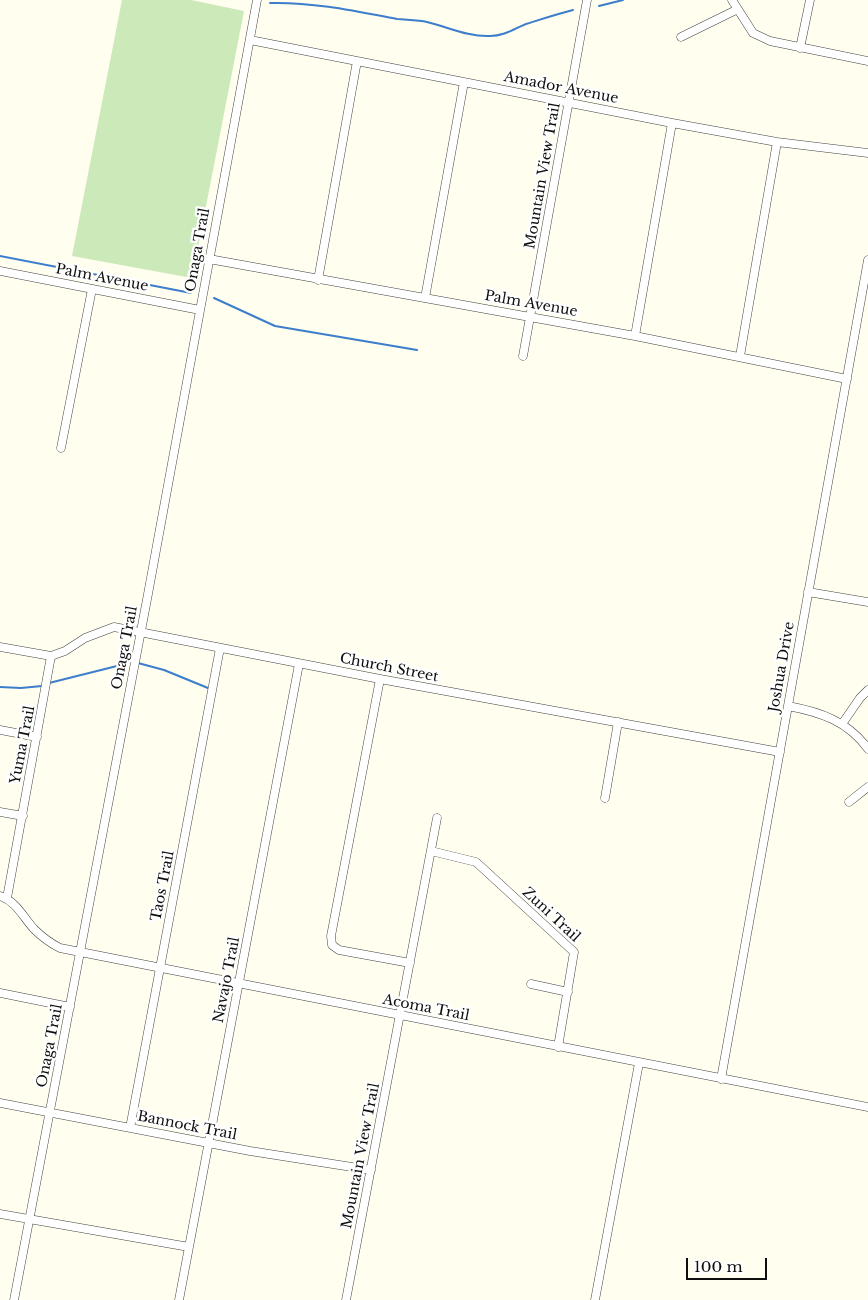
<!DOCTYPE html>
<html>
<head>
<meta charset="utf-8">
<style>
	body { margin:0 }
	#map { position:relative; width:868px; height:1300px; overflow:hidden; background:#fffeef; font-family:"Libre Baskerville",serif }
	canvas { display:block }
	.scale { position:absolute; left:686px; top:1258px; width:81px; height:22px; box-sizing:border-box; border:2px solid #0e0e0e; border-top:0; padding-left:6px; font-size:15px; line-height:18px; white-space:nowrap; color:#0e0e0e; -webkit-text-stroke:4px #fff; paint-order:stroke }
</style>
</head>
<body>
<div id="map">
<canvas width="868" height="1300"></canvas>
<div class="scale">100 m</div>
</div>
<script>
const g = document.querySelector('canvas').getContext('2d');
g.lineJoin = 'round';
function paint(path, color) {
  g.fillStyle = color;
  g.fill(path, 'evenodd');
}
function trace(path, color, width, dash) {
  g.strokeStyle = color;
  g.lineWidth = width;
  g.lineCap = dash ? 'butt' : 'round';
  g.setLineDash(dash || []);
  g.stroke(path);
}
function drawText(font, color, halo, rows, align = 'center') {
  g.font = font + ' "Libre Baskerville",serif';
  g.lineWidth = 5;
  g.setLineDash([]);
  g.textBaseline = 'middle';
  g.strokeStyle = halo;
  g.fillStyle = color;
  for (const [text, x, y, turn = 0] of rows) {
    g.save();
    g.translate(x, y);
    g.rotate((+turn || 0) * Math.PI / 180);
    g.textAlign = isNaN(turn) ? turn : align;
    if (halo) g.strokeText(text, 0, 0);
    g.fillText(text, 0, 0);
    g.restore();
  }
}
const green = new Path2D(`
	M122,0H191L244,11L192,278L72,256Z`);
const stream = new Path2D(`
	M270,3C313,2 355,11 397,19C407,20 418,20 427,22C448,27 468,37 490,36C504,36 514,29 526,24C542,19 557,14 573,10
	M599,6L623,0
	M0,256L191,293
	M214,298L275,326L417,350
	M138,663L164,670L208,688
	M49,683L125,664
	M0,687L21,688L42,686`);
const minor = new Path2D(`
	M732,0L753,33L770,41L868,61
	M681,37L736,10
	M250,40L672,123L777,142L868,153
	M800,48L810,0
	M209,259L635,336L847,379
	M0,271L200,310
	M318,280L357,61
	M425,298L464,82
	M635,336L672,123
	M523,356L587,0
	M740,356L777,142
	M61,448L92,289
	M808,592L868,602
	M0,647L51,656L65,651L85,638L114,627L380,679L780,752
	M380,679L331,936L332,945L339,950L410,963
	M788,706C820,712 848,721 868,749
	M842,724L860,698L868,690
	M0,730L37,737
	M605,798L618,722
	M849,802L868,787
	M0,812L23,816
	M431,851L476,862L574,952L558,1047
	M0,896C16,901 23,917 34,929C42,937 50,943 60,948L868,1107
	M7,898L51,656
	M531,984L568,992
	M0,993L70,1007
	M721,1079L868,260
	M0,1103L250,1151L371,1170
	M130,1128L220,648
	M0,1214L189,1247
	M14,1300L148,594L257,0
	M179,1300L299,664
	M346,1300L437,818
	M595,1300L639,1063`);
const streetNames = [
	["Amador Avenue",561,88,11],
	["Mountain View Trail",543,176,-80],
	["Onaga Trail",198,250,-80],
	["Palm Avenue",102,278,11],
	["Palm Avenue",531,304,10],
	["Onaga Trail",125,648,-79],
	["Joshua Drive",782,667,-80],
	["Church Street",389,668,11],
	["Yuma Trail",23,745,-79],
	["Taos Trail",163,886,-79],
	["Zuni Trail",551,915,43],
	["Navajo Trail",227,980,-79],
	["Acoma Trail",426,1008,11],
	["Onaga Trail",50,1046,-79],
	["Bannock Trail",187,1126,11],
	["Mountain View Trail",361,1156,-79]
];
paint(green, '#cbe9b9');
trace(stream, '#3c7dcc', 2);
trace(minor, '#414141', 9);
trace(minor, '#fff', 8);
drawText('14px', '#0e0e0e', '#fff', streetNames);
</script>
</body>
</html>
